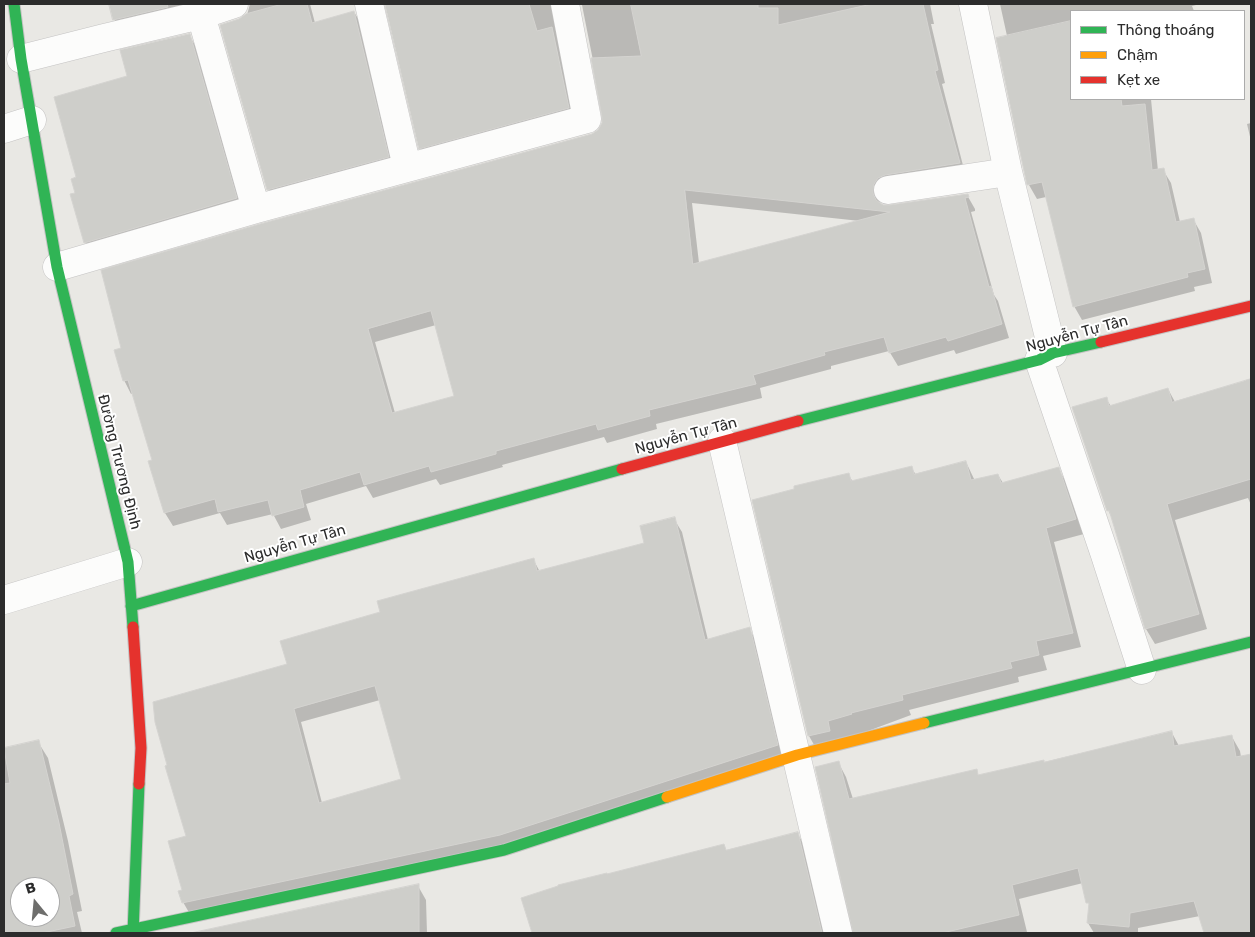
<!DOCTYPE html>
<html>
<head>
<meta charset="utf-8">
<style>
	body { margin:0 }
	#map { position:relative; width:1255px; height:937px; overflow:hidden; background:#e9e8e4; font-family:Rubik,sans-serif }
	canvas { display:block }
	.frame { position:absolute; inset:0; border:5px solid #2c2c2c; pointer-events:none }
	.legend { position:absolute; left:1070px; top:10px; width:175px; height:90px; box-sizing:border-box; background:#fff; border:1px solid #ababab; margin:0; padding:6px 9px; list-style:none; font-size:15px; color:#2c2c2c }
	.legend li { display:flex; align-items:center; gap:10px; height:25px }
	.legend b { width:25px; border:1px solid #ababab }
	.north { position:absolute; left:10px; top:877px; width:50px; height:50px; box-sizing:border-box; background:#fff; border:1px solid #ababab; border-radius:50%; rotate:343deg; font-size:14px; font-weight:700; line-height:20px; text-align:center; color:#2c2c2c }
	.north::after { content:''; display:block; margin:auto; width:18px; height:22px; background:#6e6e6c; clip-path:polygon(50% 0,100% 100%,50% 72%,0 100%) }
</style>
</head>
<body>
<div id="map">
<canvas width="1255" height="937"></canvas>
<div class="frame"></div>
<ul class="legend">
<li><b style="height:6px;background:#30b455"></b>Thông thoáng</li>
<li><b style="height:6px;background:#ff9f0a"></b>Chậm</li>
<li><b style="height:6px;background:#e5322d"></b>Kẹt xe</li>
</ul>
<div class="north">B</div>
</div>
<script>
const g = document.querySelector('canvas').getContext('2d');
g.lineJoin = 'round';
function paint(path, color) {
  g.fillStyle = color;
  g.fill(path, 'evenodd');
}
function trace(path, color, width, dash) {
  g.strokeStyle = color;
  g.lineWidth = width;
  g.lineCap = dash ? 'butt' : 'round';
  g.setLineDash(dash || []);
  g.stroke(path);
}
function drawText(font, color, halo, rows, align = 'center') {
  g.font = font + ' Rubik,sans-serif';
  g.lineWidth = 4;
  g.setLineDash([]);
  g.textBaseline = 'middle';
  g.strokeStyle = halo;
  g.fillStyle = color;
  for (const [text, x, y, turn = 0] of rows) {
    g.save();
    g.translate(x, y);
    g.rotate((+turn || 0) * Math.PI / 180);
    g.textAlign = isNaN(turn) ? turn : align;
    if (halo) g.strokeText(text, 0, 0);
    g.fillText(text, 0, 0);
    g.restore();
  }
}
const shadow = new Path2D(`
	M111,4H233L122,33L114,19Z
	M250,4H310L315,23L354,12L362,25L395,170L276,203L268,189L240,20L247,15Z
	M384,4H566L576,121L428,161L420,148L387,5Z
	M581,4H930L934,24H931L945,83L942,84L966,177L881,198L880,204L890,207L967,195L975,209V211L971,212L994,295L998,301L1009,338L956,354L954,350L898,366L889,351L831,366V369L760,388L762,398L656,424L657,429L607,443L604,437L502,465L503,467L440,485L436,479L373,498L366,486L306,504L311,520L281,529L273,514L227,525L220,513L173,526L165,513L150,462L154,461L133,393L131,394L124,380L599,131L603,124L604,116L582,5ZM692,203L860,221L699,263ZM436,325L456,397L395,413L375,342Z
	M1000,4H1200L1192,6L1194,11H1071V99H1151L1158,171L1163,170L1171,183L1180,222L1193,219L1201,233L1212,283L1194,287L1195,291L1082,320L1074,306L1046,197L1037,199L1029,185L1024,168L1009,45Z
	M189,35L198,50L244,213L93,257L85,242L77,194V178Z
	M1251,123V141L1247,124Z
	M1251,379V505L1248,498L1175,520L1207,629L1155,644L1146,629L1112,518L1108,510L1106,399L1111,406L1168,389L1175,402L1247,382L1246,380Z
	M966,462L975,481L998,475L1003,483L1058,469L1067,483L1084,534L1054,542L1081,647L1043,656L1047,670L1018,677L1019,682L909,710L911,715L817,750L809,736L848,474L853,482L911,467L916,475Z
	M674,519L682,532L708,640L749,629L757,642L784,758L508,848L191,916L183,902L188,837L289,665L382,613L533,559L540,572L646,544ZM380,700L403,780L322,803L301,722Z
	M1172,733L1179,746L1232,737L1240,751L1241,757L1251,755V933H1206L1200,916L1138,928V933H1094L1088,923L1090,908L1083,883L1019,899L1027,932L1024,933H854L838,762L846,777L853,799L976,771L979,776L1044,763Z
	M38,742L48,758L68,841L82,911L77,912L82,933H4V749ZM20,887H50V917H20Z
	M797,833L806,848L826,933H533L523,898L607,875L727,851Z
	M418,886L426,900L427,933H196Z`);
const building = new Path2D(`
	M109,4H167L168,7L113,20Z
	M283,4H307L312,23L354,11L389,157L267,190L220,25L239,19L246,14Z
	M385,4H529L537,31L552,27L569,108L419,149Z
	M631,4H758V8H778V25L872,4H923L938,70L935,71L960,163L885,175L878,178L874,184L873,193L876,200L883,205H890L968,194L969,197L965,198L989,287L991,286L1002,324L948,341L946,337L889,353L884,337L824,352L825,355L753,375L756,384L649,410L650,416L598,430L596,424L496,451V454L431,472L429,466L364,485L360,472L300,490L304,507L272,516L268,500L218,512L215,499L164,513L148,461L152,460L128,380L123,381L114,350L121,348L101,270L260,224L592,134L598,130L602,123V117L591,58L641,56ZM685,190L890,212L693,264ZM431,311L454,396L392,413L368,329Z
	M1071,21V99H1121L1122,106L1145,104L1152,170L1164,168L1176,222L1194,218L1205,269L1187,273L1188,277L1073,307L1042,182L1027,185L996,38Z
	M190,34L237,198L84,243L70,194L75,193L71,179L76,177L54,97L127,76L120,50Z
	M1251,379V479L1167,504L1199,614L1145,629L1109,510L1107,511L1072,407L1107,397L1109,406L1168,388L1172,402Z
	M966,461L971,480L998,474L1001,483L1059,467L1076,519L1046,528L1073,633L1036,641L1039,655L1010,662L1012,668L902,695L903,700L851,713L852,714L828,721L830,731L808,736L752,500L794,489V486L849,473L851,481L912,466L914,474Z
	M675,517L705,640L750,627L778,745L500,835L182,903L178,891L182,890L168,841L186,836L165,766L167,765L155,722L153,702L287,664L280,641L380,612L377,601L534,558L537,571L644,543L640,526ZM375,686L401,779L319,803L294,709Z
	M1172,731L1174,746L1232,735L1236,757L1251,754V933H1204L1194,901L1130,913L1129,927L1087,923L1089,903H1086L1078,868L1012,885L1019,915L942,933H853L815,767L839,761L849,799L977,769L978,775L1044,760V762Z
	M39,740L59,823L73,894L69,896L75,926L42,933H4V784L10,783L4,748ZM20,887H50V917H20Z
	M798,832L822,933H532L521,898L558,886V885L607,873V874L724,844L726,850Z
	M419,884V933H191Z`);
const street = new Path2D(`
	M369,4L407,167
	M973,4L1008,172L1053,353
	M201,15L256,209
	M21,59L104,38L201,15L234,4
	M4,129L32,120
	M888,190L1008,172
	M57,267L256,209L587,119L565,4
	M1039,360L1105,555L1142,670
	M722,441L838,933
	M4,600L128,562`);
const fast = new Path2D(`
	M14,4L21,59L57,267L128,562L133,627
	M798,421L1039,360L1053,353L1101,342
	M131,606L622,469
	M924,723L1251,642
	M116,933L504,850L667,797
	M133,933L139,784`);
const slow = new Path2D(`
	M667,797L797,755L924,723`);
const jam = new Path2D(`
	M1101,342L1251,306
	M622,469L798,421
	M133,627L141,748L139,784`);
const streetNames = [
	["Nguyễn Tự Tân",1077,334,-15],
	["Nguyễn Tự Tân",686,436,-15],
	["Đường Trương Định",119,462,76],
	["Nguyễn Tự Tân",295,544,-16]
];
paint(shadow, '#0003');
paint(building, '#cececa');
trace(building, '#d4d3d0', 1);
trace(street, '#c4c3c3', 29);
trace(fast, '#c4c3c3', 13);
trace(slow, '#c4c3c3', 13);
trace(jam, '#c4c3c3', 13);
trace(street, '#fcfcfb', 28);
trace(fast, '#30b455', 11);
trace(slow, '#ff9f0a', 11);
trace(jam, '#e5322d', 11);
drawText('15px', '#2c2c2c', '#fff', streetNames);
</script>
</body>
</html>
